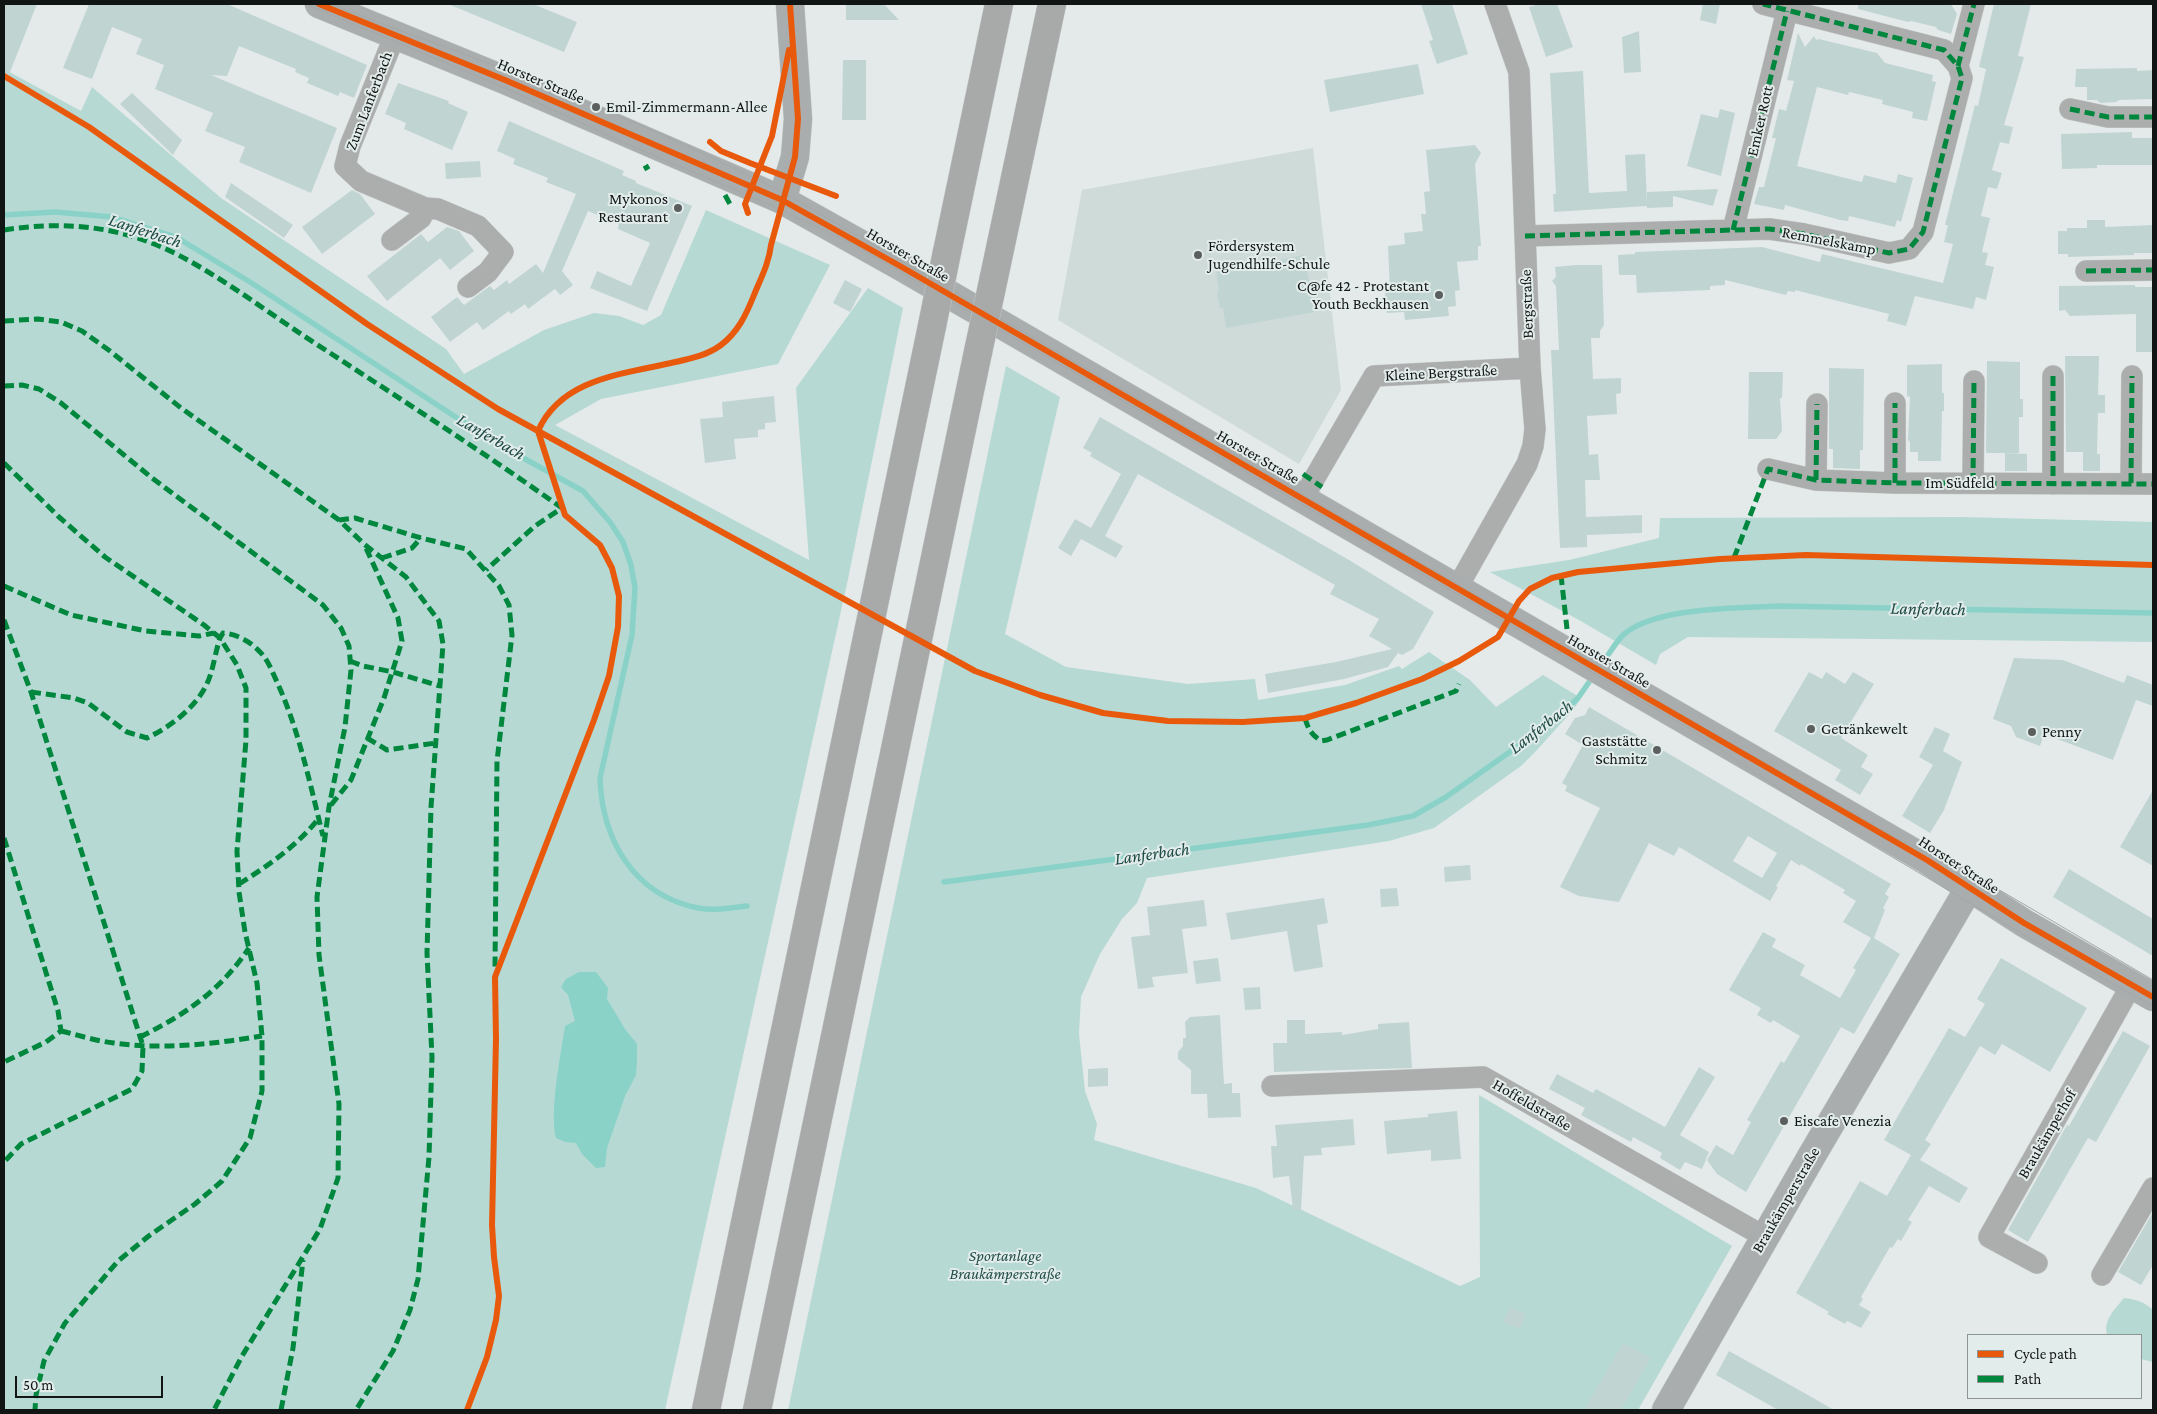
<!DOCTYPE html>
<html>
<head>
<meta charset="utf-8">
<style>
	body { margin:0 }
	#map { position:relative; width:2157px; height:1414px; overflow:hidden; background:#e4eae9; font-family:"Crimson Pro",serif }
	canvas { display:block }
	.frame { position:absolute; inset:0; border:5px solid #111514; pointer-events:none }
	.legend { position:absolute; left:1967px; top:1334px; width:175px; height:65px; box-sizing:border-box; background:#e2ecea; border:1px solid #8e9694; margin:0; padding:6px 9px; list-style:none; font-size:15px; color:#111514 }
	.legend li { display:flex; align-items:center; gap:10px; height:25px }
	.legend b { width:25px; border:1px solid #8e9694 }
	.scale { position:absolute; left:15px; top:1376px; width:148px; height:22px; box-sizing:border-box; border:2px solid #111514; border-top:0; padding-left:6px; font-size:15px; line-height:18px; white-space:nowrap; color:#111514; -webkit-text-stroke:4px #e2ecea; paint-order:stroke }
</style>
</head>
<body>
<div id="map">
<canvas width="2157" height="1414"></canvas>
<div class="frame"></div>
<ul class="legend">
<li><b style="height:6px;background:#e8590c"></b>Cycle path</li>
<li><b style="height:6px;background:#00873e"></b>Path</li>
</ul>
<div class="scale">50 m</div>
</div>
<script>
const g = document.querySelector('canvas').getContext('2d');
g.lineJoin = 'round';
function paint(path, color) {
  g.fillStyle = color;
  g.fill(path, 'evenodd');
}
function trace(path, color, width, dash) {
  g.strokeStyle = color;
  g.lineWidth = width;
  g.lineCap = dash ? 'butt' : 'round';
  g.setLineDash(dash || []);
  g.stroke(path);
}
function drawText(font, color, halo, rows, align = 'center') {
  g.font = font + ' "Crimson Pro",serif';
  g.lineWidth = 4;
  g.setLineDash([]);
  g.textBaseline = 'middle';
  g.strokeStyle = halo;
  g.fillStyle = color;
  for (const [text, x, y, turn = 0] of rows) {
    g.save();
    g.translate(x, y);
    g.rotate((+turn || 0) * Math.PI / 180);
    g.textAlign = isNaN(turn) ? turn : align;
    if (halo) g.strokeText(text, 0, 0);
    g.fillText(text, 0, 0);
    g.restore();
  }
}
const built = new Path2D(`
	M1313,148L1341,390L1299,464L1058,320L1082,190Z`);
const green = new Path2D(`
	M4,69L81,111L92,87L221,198L446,349L464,374L544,330L594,313L619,316L643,325L661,315L706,210L830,265L778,364L601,399L555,425L809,560L796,388L868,288L903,308L848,579L665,1410H4Z
	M1006,366L1060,397L1005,634L1066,667L1188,684L1255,679L1258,700L1345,685L1399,666L1402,669L1429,652L1470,680L1496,707L1543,675L1581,698L1574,709L1537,750L1521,766L1434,828L1389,841L1147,878L1137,903L1122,919L1100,954L1081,997L1079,1034L1085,1091L1097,1124L1094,1140L1256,1188L1460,1286L1480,1277L1479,1095L1732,1246L1638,1410H788Z
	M1961,517L2153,522V642L1688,637L1660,654L1656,665L1579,620L1490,572L1569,560L1659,538L1660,518Z
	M2124,1298C2135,1299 2145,1302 2153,1310V1362L2141,1359V1335H2107C2103,1320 2115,1309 2124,1298Z`);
const water = new Path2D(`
	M579,972H596L608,988L607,999L625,1029L637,1044V1059L636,1075L625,1096L607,1148L605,1167L596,1168L582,1154L576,1143L565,1142L556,1138C549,1113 561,1053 565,1026L575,1021L568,995L561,987L566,979Z`);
const stream = new Path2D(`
	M4,215L55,212L112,217L176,237L250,282L454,416L516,454L583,491L610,522L623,542L631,565L635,588L632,635L600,778C602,839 633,895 698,908C714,911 731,908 747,906
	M1602,663C1609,655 1615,643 1623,635C1654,607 1739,608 1780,606L2153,613
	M944,882L1368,825L1413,816L1446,797L1555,720L1578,698L1594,675`);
const building = new Path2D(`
	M4,4H37L4,87Z
	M89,4H227L367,65L354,98L340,92L338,96L307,83L309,78L295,72L296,69L239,46L227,76L211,75L337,128L311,193L239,162L245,147L205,131L213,113L155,89L164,65L136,54L142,39L112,27L92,79L63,68Z
	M448,4H533L577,22L564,52Z
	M846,4H884L899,20H846Z
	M1421,4H1452L1468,54L1437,64L1429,41L1433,40Z
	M1539,4H1557L1573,47L1546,57L1529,7Z
	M1703,4H1720L1716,24L1700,20Z
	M1858,4H1951L1957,14L1951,34L1938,30L1936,27L1911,21L1908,22L1858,9Z
	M1994,4H2031L2018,56L2024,57L2004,125L2013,127L2009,144L2000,142L1992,170L2002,173L1997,189L1988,187L1981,216L1990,218L1982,252L1988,253L1985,265L1994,267L1986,300L1976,297L1973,309L1915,296L1906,326L1887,321L1889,314L1795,290V292L1788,291L1786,295L1725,280V285L1710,286V290L1637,293L1636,275H1619L1618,255L1635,254V252L1762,247L1820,262L1822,254L1943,283L1953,244L1944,242L1948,225H1945L1975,105L1978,106L1986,69L1979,67Z
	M1639,31L1641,72L1624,73L1622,37Z
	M1798,33L1805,47L1814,36L1816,40L1819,39L1877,53L1885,63L1933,75L1932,81L1936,82L1927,121L1912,118L1913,112L1882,104L1883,100L1849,92L1848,95L1817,87L1797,166L1862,182L1864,175L1896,183L1898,174L1913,178L1901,222L1897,220L1895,227L1849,216L1848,221L1840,220L1785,205L1784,210L1754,204L1759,187H1764L1776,138H1772L1779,109L1786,111L1794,81L1787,80Z
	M843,60H866V120H842Z
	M1418,64L1424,94L1330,112L1324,80Z
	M2137,68V71L2153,70V99L2119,100L2116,102L2100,103L2097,100H2087V87H2075L2076,69Z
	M1583,71L1589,193L1627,191L1625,155L1645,154L1647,206L1554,212L1553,194H1556L1550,73Z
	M398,83L449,101L448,103L468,112L452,150L404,129L406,123L385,114Z
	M132,93L182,140L173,155L120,104Z
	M1720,109L1735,113L1721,176L1687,166L1701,114L1718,118Z
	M509,121L624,171L622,175L636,181V183L692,206L647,311L590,288L597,271L631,286L650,243L618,229L619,224L588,211L562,271L573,285L560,295L555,289L528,309L525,304L511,314L509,311L483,330L477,322L450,342L431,317L457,297L464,305L490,286L494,290L507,280L509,284L536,264L543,273L576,194L546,182L548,178L513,164L515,159L497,151Z
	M2132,132V138H2153V165H2097V168L2062,169L2061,134Z
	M1475,145L1481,153L1475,164L1481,246H1478V260L1457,262L1460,290L1455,291L1456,306L1448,307L1449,316L1405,320L1404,312L1387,313L1385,293L1390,292L1388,246L1405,244L1404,233L1423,231L1421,214H1426L1424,192L1430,191L1426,150Z
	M480,161L481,177L446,179L445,163Z
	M231,183L293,225L284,238L225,197Z
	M1718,189L1713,206L1673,196V207L1647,208V192Z
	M352,190L360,194L375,214L322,254L302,227Z
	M2087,220H2105V227L2153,225V253H2134V255L2068,257V254H2058V231H2067V228H2087Z
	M447,227L459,231L474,251L450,270L440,258L387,301L367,276L421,234L428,242Z
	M1304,255L1315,312L1226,328L1223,308H1220L1217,292L1219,291L1216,272Z
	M1576,265H1602L1604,325L1600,331V338H1591L1593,379L1621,378V393L1616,394L1617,414L1587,416L1589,455L1598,454L1600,480H1585L1586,517L1642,515V533L1587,535V547L1560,548L1551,350H1559L1556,286L1552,281L1556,277L1555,267Z
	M845,280L862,289L850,312L833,303Z
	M2135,285V287H2153V352H2136V314L2070,316L2065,310L2059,311V286Z
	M2065,356H2099L2098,395H2105V413H2098L2097,454H2100V471H2083V452H2066Z
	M1987,361L2020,362V399H2023V417H2019V453H1986Z
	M1942,364V393H1944V411H1942L1941,461H1918V452H1910V442L1908,440L1910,397L1907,396V365Z
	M1829,368L1864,369L1863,450H1860V469L1833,468V449H1829Z
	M1749,372H1783L1782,398H1780L1782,431L1776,439H1748Z
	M774,396L776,422L765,423V429L758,430V437L734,439L736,459L705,463L700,419L723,417L722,402Z
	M1100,417L1349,560L1434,612L1413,649L1402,655L1398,653L1388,667L1344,679L1268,693L1265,674L1336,662L1392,649L1369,636L1379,619L1330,594L1335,585L1138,474L1105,536L1123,546L1116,558L1081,539L1071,556L1058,548L1075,519L1091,528L1121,474L1090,456L1092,453L1083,448Z
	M2005,453L2027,454V471H2005Z
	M2014,658L2063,660L2124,683L2127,675L2153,685V706L2136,700L2113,760L2044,734L2040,746L2016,737L2011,726L1993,719Z
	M1809,672L1822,679L1826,672L1845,684L1853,672L1874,684L1841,738L1868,755L1861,767L1873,774L1860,795L1835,780L1841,770L1774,731Z
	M1589,707L1891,884L1885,894L1889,897L1883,908L1885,910L1874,938L1900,954L1854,1034L1841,1027L1746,1192L1717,1174L1707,1160L1716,1145L1733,1155L1751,1122L1747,1120L1781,1061L1784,1063L1800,1036L1773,1020L1771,1023L1757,1015L1761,1008L1729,990L1763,932L1776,939L1772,947L1805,965L1800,975L1840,998L1856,970L1853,968L1871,938L1843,922L1856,901L1843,893L1845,890L1801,864L1800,866L1791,860L1776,886L1778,887L1770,901L1679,847L1674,856L1649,843L1619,902L1579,896L1560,887L1600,808L1565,791L1567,786L1562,783L1583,745L1565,734L1575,718L1585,715ZM1748,836L1777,853L1762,878L1733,861Z
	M1935,727L1950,734L1943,751L1962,762L1944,810L1930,833L1902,816L1933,765L1919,757Z
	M2153,790V866L2120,847Z
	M1470,865L1471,880L1445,882L1444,867Z
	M2069,869L2153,919V956L2053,897Z
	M1397,888L1399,906L1381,907L1380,889Z
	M1324,898L1328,923L1317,925L1323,967L1294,972L1287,931L1231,940L1226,913Z
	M1204,900L1207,926L1182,929L1188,973L1152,977L1154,987L1138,989L1131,937L1150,935L1147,907Z
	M1218,958L1221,981L1196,984L1193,961Z
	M2001,958L2087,1008L2050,1072L2002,1044L1995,1055L1980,1046L1925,1140L1931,1144L1920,1160L1968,1188L1959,1203L1929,1186L1908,1220L1912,1222L1901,1241L1898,1239L1892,1248L1890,1247L1861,1297L1863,1299L1859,1305L1871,1312L1861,1328L1847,1321L1845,1324L1827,1314L1829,1312L1796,1293L1860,1181L1887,1196L1911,1155L1884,1140L1949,1028L1965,1037L1985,1004L1977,999Z
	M1260,987L1261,1009L1245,1010L1243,988Z
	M1220,1015L1224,1084L1232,1083V1093H1240L1241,1117L1208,1118L1207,1094H1191V1070L1178,1059V1052L1183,1046V1038H1186L1185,1022L1190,1017Z
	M1287,1020H1305V1034L1342,1032V1035L1378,1029V1024L1409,1022L1412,1068L1274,1072L1273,1043H1287Z
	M2123,1031L2150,1046L2096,1142L2088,1138L2028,1242L2008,1230L2067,1125L2069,1126Z
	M1699,1067L1715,1077L1680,1135L1709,1152L1702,1169L1685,1162L1680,1170L1660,1158L1662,1153L1633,1137L1631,1142L1581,1115L1585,1108L1549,1089L1557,1074L1593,1093L1596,1089L1665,1127Z
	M1108,1068V1086L1088,1087V1069Z
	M1457,1111L1461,1159L1431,1161V1150L1387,1154L1384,1121L1428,1117V1114Z
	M1353,1119L1355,1145L1321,1148L1322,1155L1304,1156L1301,1210H1293L1289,1176L1273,1178L1271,1146H1277L1275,1125Z
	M2153,1212V1265L2141,1285L2118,1272Z
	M1510,1307L1526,1314L1520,1329L1503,1322Z
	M1623,1343L1651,1358L1621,1410H1584Z
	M1729,1351L1808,1395L1834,1410H1778L1716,1375Z`);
const street = new Path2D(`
	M395,35L350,146L345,166L361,181L425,208L438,209L478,226L503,252L488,272L468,287
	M1958,66L1974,4
	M2070,109L2108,117H2153
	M1733,230L1787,11
	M1525,236L1769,229L1804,234L1889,253L1909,249L1923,232L1962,78L1958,66L1944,50L1763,4
	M392,240L421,218L425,208
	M2086,271L2153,270
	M2053,376V484
	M1768,469L1816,480L1895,483L2153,484
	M1816,480L1817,404
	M1895,483V403
	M1973,483L1974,381
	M2131,483L2132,376
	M1303,498L1374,376L1530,368
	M1457,588L1527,464L1533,446L1535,429L1530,368L1519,72L1495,4
	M1272,1086L1483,1077L1765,1237
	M2037,1263L1989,1237L2132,984
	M2102,1275L2153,1188`);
const secondary = new Path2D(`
	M319,4L505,80L782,200L900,266L1927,860L2024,923L2153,997
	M782,200L795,157L798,119L790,4
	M1666,1410L1811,1157L1969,888`);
const highway = new Path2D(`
	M947,252L999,4
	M994,277L1052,4
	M706,1410L932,326
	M757,1410L978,352`);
const tram = new Path2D(`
	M306,4L508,89L620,141L773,206L847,241L1692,730L1801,803L2029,938L2153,1006
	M331,4C388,27 447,47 504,69C599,106 694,147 784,193L1734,745L1899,839L2003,892L2153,980`);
const highwayBridge = new Path2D(`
	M932,326L947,252
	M978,352L994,277`);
const quiet = new Path2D(`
	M1958,66L1974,4
	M2070,109L2108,117H2153
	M644,169L649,166
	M725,195L731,206
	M4,230C49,223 94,224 138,238C192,255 253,302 301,334C388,391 476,447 562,508L535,526L486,570
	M1733,230L1787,11
	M1525,236L1769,229L1804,234L1889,253L1909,249L1923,232L1962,78L1958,66L1944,50L1763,4
	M2086,271L2153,270
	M4,321L38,319L61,322L82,331L110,351L181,408L339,520L364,544L406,577L439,621L443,644L431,807L427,953L432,1057L429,1157L418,1279L410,1310L393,1351L356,1410
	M2053,376V484
	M4,386L22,385L39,389L61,403L152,478L323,605L341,628L349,646L351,670L345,727L329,807L317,897L319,955L339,1104L338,1178L320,1229L242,1356L214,1410
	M4,463L59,517L105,557L204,625L220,638L237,665L246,688V740L237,851L239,892L245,932L257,983L262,1036V1091L250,1138L222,1181L195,1204L150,1235L118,1261L65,1323L44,1361L36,1395L35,1410
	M1303,474L1322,487
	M1816,480L1817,404
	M1895,483V403
	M1973,483L1974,381
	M2131,483L2132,376
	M339,520L355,518L421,538L466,549L499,586L509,605L512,635L497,761L495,967
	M382,558L412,548L421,538
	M1734,558L1768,469L1816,480L1895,483L2153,484
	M1561,575L1567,629
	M4,586L71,615L146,631L199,636L214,633
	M4,620L31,692L143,1046L142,1071L132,1089L21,1144L4,1162
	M350,661L363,666L393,672L440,686
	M31,692L74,698L88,703L127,732L147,738C172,726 201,704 210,676C214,664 216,650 220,638L223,633C237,634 251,642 260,652C268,660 272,671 277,682C299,730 310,784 323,836
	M1305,718C1308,729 1311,734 1321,741L1327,740L1456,691L1459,684
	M367,738L387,750L436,743
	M331,805L351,780L384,698L402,641L398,618L365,546
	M4,838L58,1011L61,1031L46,1042L4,1062
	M239,884C269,865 297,846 319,818
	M61,1031C78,1035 96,1041 114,1043C163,1050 213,1044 262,1036
	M140,1037C186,1014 220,991 249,948
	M281,1410L293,1348L303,1260`);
const cycleway = new Path2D(`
	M319,4L505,80L782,200L900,266L1927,860L2024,923L2153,997
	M4,76L89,127L367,324L498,409L975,671L1040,695L1103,713L1168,721L1243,722L1305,718L1356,703L1422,679L1459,661L1498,637L1519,601L1530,589L1552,578L1578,572L1720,559L1806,555L2153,565
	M710,142L721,151L750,163L836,196
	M748,213L745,204L772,136L789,50
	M467,1410L487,1357L496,1320L499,1296L494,1257L492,1225L496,1039L495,977L594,720L609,676L618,627L619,596L612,568L600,545L565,515L538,431C561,379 622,374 671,363C689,359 706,356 721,345C738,332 746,315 754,295C761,278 769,263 771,245L795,157L798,119L790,4`);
const markers = [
	[596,107,5,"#5b605f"],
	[678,208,5,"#5b605f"],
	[1198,255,5,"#5b605f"],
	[1439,295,5,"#5b605f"],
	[1811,729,5,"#5b605f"],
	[2032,732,5,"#5b605f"],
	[1657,750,5,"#5b605f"],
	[1784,1121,5,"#5b605f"]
];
const streetNames = [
	["Horster Straße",541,81,23],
	["Zum Lanferbach",369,101,-69],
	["Emker Rott",1760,121,-77],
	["Remmelskamp",1829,241,11],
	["Horster Straße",908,255,30],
	["Bergstraße",1527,304,-92],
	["Kleine Bergstraße",1441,373,-3],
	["Horster Straße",1258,457,30],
	["Im Südfeld",1960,483],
	["Horster Straße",1609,661,30],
	["Horster Straße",1959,865,33],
	["Hoffeldstraße",1532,1105,30],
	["Braukämperhof",2047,1134,-60],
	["Braukämperstraße",1786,1200,-60]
];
const poiNames = [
	["Emil-Zimmermann-Allee",606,107],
	["Mykonos",668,199,"right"],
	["Restaurant",668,217,"right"],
	["Fördersystem",1208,246],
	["Jugendhilfe-Schule",1208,264],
	["C@fe 42 - Protestant",1429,286,"right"],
	["Youth Beckhausen",1429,304,"right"],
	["Getränkewelt",1821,729],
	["Penny",2042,732],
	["Gaststätte",1647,741,"right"],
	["Schmitz",1647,759,"right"],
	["Eiscafe Venezia",1794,1121]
];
const parkNames = [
	["Sportanlage",1005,1256],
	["Braukämperstraße",1005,1274]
];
const waterNames = [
	["Lanferbach",145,231,18],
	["Lanferbach",491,437,30],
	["Lanferbach",1928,609,1],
	["Lanferbach",1541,727,-38],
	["Lanferbach",1152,854,-8]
];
paint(built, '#cfdbd9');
paint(green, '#b6d9d4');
paint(water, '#8ad2c8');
trace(stream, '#8ad2c8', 5.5);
paint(building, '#c0d5d2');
trace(street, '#c3c7c6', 22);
trace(secondary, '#c3c7c6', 29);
trace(highway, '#c3c7c6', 29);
trace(street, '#abaead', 21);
trace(secondary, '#aaadad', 28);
trace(highway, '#a8aaaa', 28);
trace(tram, '#a4a8a7', 1);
trace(highwayBridge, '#c3c7c6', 29, []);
trace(highwayBridge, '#a8aaaa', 28);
trace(quiet, '#00873e', 5, [10, 5]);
trace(cycleway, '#e8590c', 6);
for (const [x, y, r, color] of markers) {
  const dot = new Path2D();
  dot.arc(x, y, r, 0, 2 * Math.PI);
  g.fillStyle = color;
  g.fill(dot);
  trace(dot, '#e2ecea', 2);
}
drawText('16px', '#111514', '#e2ecea', streetNames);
drawText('16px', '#111514', '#e2ecea', poiNames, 'left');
drawText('italic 16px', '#23504a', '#e2ecea', parkNames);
drawText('italic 18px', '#1d4a44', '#e2ecea', waterNames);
</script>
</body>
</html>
